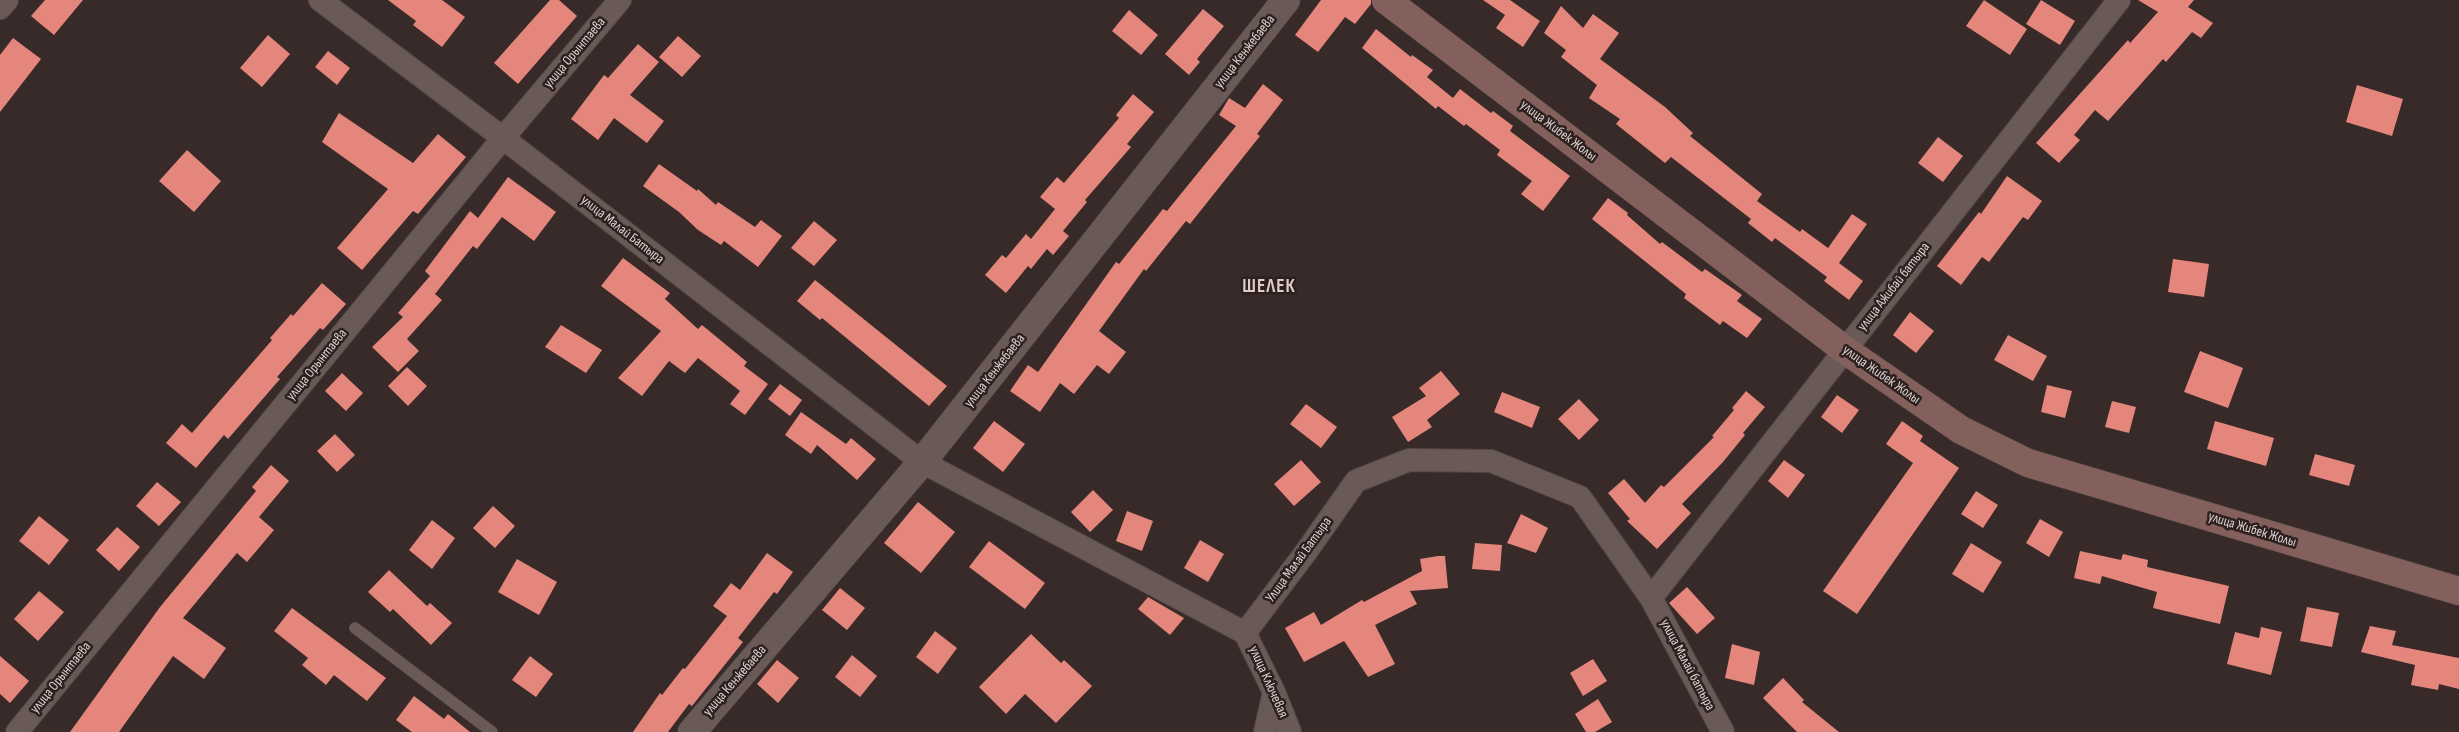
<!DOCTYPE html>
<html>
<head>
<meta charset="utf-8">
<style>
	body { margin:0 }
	canvas { display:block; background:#372a28 }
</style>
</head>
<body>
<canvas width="2459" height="732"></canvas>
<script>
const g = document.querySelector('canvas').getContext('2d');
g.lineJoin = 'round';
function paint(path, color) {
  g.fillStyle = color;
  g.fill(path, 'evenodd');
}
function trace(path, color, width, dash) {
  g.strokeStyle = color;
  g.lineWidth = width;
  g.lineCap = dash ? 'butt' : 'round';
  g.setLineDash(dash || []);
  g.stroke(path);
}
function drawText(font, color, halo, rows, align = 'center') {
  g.font = font + ' "Sofia Sans Condensed",sans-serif';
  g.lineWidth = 5;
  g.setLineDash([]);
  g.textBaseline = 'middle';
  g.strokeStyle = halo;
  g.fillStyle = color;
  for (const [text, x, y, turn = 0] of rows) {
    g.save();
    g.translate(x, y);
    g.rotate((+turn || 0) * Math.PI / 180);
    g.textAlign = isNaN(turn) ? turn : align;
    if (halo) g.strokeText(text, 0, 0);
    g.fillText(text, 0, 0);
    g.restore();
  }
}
const building = new Path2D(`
	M45,0H83L54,35L31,16Z
	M388,0H442L465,17L442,47L413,25L416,21Z
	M550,0H559L577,16L518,84L494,63Z
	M1321,0H1371V4L1355,24L1345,17L1318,52L1295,35Z
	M1483,0H1510L1540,21L1523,47L1496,28L1505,15Z
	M1984,0L2027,29L2010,55L1966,26Z
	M2041,0L2075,21L2060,45L2026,24Z
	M2138,0H2194L2188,7L2213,23L2201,38L2192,32L2166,62L2163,59L2108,121L2095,110L2074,135L2080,140L2059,163L2036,143L2128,40L2130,43L2158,12Z
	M1561,6L1583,28L1593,14L1619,33L1600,59L1665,107L1693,133L1690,136L1762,194L1757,201L1800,232L1802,229L1828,248L1852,214L1867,224L1839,263L1863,281L1849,300L1824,281L1827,277L1775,238L1772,242L1748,223L1751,219L1671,157L1665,163L1616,124L1620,119L1589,98L1597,85L1561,57L1566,50L1544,33Z
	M1203,9L1224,26L1197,59L1200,62L1189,75L1165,54Z
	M1129,10L1158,35L1141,55L1112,31Z
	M1376,29L1411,57L1412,55L1433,70L1427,77L1453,98L1460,89L1491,113L1493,111L1513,126L1510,131L1570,176L1543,211L1521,194L1532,181L1497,155L1500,150L1466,124L1464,126L1438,106L1436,109L1362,48Z
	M268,35L290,54L262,87L240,68Z
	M678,36L701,56L682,77L659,57Z
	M13,38L41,59L0,112V55Z
	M638,44L659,62L630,95L664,121L647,143L614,118L598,140L571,119L604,75L608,78Z
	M328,51L350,68L337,85L315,67Z
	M1263,84L1283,100L1257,134L1260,136L1190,224L1186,221L1146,271L1144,269L1099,331L1126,352L1109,374L1097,365L1074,394L1060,383L1040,412L1010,391L1028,365L1038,372L1116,262L1119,264L1163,209L1167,211L1236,126L1219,115L1229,98L1245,108Z
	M2357,85L2403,99L2392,136L2346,122Z
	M1133,94L1154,112L1127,144L1131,147L1085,200L1087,202L1063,231L1069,236L1053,255L1047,249L1031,269L1028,266L1006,293L985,275L1002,255L1006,258L1026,234L1031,239L1055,209L1040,197L1057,177L1064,183L1119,118L1116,115Z
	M339,113L413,163L438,134L466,157L418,214L413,211L362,270L337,248L388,189L322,142Z
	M1938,137L1963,156L1943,182L1918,163Z
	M187,150L221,181L194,212L159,181Z
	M659,164L697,191L698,189L716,205L718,202L755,227L761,220L782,236L758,267L724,241L721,245L698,230L679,212L643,186Z
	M2007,176L2042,201L2028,220L2023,217L1989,262L1982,257L1961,285L1937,266L1979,212L1981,214Z
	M508,177L556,212L534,241L502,217L477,249L473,246L435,294L442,300L407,339L419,351L398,372L372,347L403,317L398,313L430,276L425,271L470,211L478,218Z
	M1608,198L1628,213L1627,215L1660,244L1662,242L1702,272L1705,269L1742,295L1737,301L1762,319L1747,338L1723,321L1720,325L1684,298L1686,294L1592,219Z
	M814,221L837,240L814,266L791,248Z
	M623,258L670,293L665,299L698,329L702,325L747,362L744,366L768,384L745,415L730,404L740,391L698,358L685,373L669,361L642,396L618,378L661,331L601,286Z
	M2173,259L2209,264L2204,297L2168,292Z
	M815,280L947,386L929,406L822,318L820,320L797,301Z
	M322,283L346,304L323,330L320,328L277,377L280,379L228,439L224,435L196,468L166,443L182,424L192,433L272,340L270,338L291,314L293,316Z
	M1910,312L1934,331L1916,353L1893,335Z
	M561,325L602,350L586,373L545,347Z
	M2008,335L2047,356L2033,381L1994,360Z
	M2200,351L2243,368L2228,408L2184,392Z
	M407,367L427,386L408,406L388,386Z
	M1441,371L1460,394L1427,420L1432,427L1408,442L1392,417L1426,396L1419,388Z
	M342,373L363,393L346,411L325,391Z
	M780,384L802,400L790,416L768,399Z
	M2047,385L2072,391L2065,418L2041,412Z
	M1746,391L1765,407L1743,433L1745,435L1723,462L1682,504L1691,513L1657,549L1627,521L1630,519L1608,493L1624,479L1645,503L1661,485L1664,487L1714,437L1712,436L1734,410L1732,408Z
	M1502,392L1540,407L1532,428L1494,412Z
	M1837,395L1859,410L1842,433L1821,417Z
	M1579,399L1599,420L1579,440L1558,419Z
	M2112,401L2136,407L2129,433L2105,427Z
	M1306,404L1337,427L1321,448L1290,424Z
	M801,412L846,444L851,438L876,459L857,480L817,445L811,454L785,435Z
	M994,421L1025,444L1003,472L973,448Z
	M1902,421L1923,436L1920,441L1959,468L1857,614L1823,591L1913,463L1886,444Z
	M2215,421L2274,438L2266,466L2207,449Z
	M335,434L355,455L337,472L317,451Z
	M2315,454L2355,465L2349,486L2309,475Z
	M1301,460L1321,482L1294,506L1274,484Z
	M1784,460L1805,475L1788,498L1768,481Z
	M271,465L289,481L259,517L274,530L247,562L237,553L183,618L226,648L204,679L173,656L119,732H70L160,607L256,491L252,487Z
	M157,482L181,502L159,526L136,506Z
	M1093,490L1113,510L1090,532L1071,512Z
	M1976,491L1998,505L1983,528L1961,514Z
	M918,502L955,532L921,573L884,543Z
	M493,506L515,526L495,548L473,528Z
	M1127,511L1153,521L1142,551L1116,541Z
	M1521,514L1548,528L1536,553L1507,543Z
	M39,516L69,540L49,565L19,541Z
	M2040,519L2063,532L2049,557L2026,543Z
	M432,520L455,538L432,569L409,550Z
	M117,527L140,547L119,571L96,550Z
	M1200,540L1224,554L1208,582L1184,568Z
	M989,541L1045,583L1025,609L969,567Z
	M1475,543L1502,545L1500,571L1472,569Z
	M1971,543L2002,562L1983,593L1952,574Z
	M2080,551L2121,560L2123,554L2148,560L2147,567L2229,586L2220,624L2153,608L2157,592L2102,576L2100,584L2074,578Z
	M767,553L793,572L777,594L774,592L738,638L743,642L692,706L689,704L668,732H633L660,693L662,695L683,668L685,669L727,616L713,606L731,583L740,590Z
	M1438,556H1445L1448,588L1410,591L1417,604L1375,625L1395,664L1368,677L1344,641L1304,662L1285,628L1314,612L1321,625L1362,600L1364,602L1422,571L1420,559Z
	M517,559L557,582L539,615L498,592Z
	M389,570L427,606L430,603L452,623L431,645L393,609L390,612L368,592Z
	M1687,587L1715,618L1697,634L1669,603Z
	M840,588L865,608L847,630L822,610Z
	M39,591L64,612L38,641L14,619Z
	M1148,597L1184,618L1170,635L1138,609Z
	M2307,607L2339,613L2332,647L2300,641Z
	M292,608L386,678L367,701L334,675L326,685L302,665L308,658L274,631Z
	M2370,626L2396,631L2392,645L2459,658V689L2439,684L2438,690L2411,685L2415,665L2361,652Z
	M2261,627L2282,632L2271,675L2227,664L2235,632L2259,638Z
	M935,631L957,648L938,674L916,657Z
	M1031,634L1061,663L1064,660L1092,686L1056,723L1025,694L1006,714L979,687Z
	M1732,644L1760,652L1754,685L1725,678Z
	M852,655L877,676L860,697L835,677Z
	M0,656L29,681L10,703L0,694Z
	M530,656L553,674L536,697L512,680Z
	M1593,659L1607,681L1583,696L1570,673Z
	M777,660L799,678L778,703L757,684Z
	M1783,678L1804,700L1802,702L1839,732H1797L1763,698Z
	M414,696L444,719L448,714L470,732H412L396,720Z
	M1598,699L1612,722L1595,732H1586L1575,714Z`);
const service = new Path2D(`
	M355,628L492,732`);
const minor = new Path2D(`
	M320,0L503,138L922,462L1245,633L1306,552L1356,481L1409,460L1491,461L1580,497L1651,598L1723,732
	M0,8L7,0
	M1651,598L2119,0
	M1245,633L1274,692L1290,732
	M17,732L503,138L620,0
	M1265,732L1274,692`);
const tertiary = new Path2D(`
	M692,732L922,462L1286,0`);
const secondary = new Path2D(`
	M1386,0L1845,350L1961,430L2028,463L2459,591`);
const streetNames = [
	["улица Кенжебаева",1245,52,-52],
	["улица Орынтаева",575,53,-50],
	["улица Жибек Жолы",1558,131,37],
	["улица Малай Батыра",622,230,38],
	["улица Ажибай батыра",1894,287,-52],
	["улица Орынтаева",317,365,-51],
	["улица Кенжебаева",995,371,-52],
	["улица Жибек Жолы",1881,375,35],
	["улица Жибек Жолы",2252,530,17],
	["Улица Малай Батыра",1299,560,-54],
	["улица Малай батыра",1687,665,62],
	["улица Орынтаева",61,678,-51],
	["улица Кенжебаева",735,681,-49],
	["улица Ключевая",1268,682,66]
];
const districtNames = [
	["ШЕЛЕК",1269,287]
];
paint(building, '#e4867b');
trace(service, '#534847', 12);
trace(minor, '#534847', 24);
trace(tertiary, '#534847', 29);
trace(secondary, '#534847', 29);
trace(service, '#695a58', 11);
trace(minor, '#695a58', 22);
trace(tertiary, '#695a58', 28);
trace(secondary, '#84605c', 28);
drawText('14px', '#dcd3d2', '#2d201e', streetNames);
g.letterSpacing = '1px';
drawText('bold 19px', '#dfcdcb', '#2d201e', districtNames);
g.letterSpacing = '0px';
</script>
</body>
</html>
